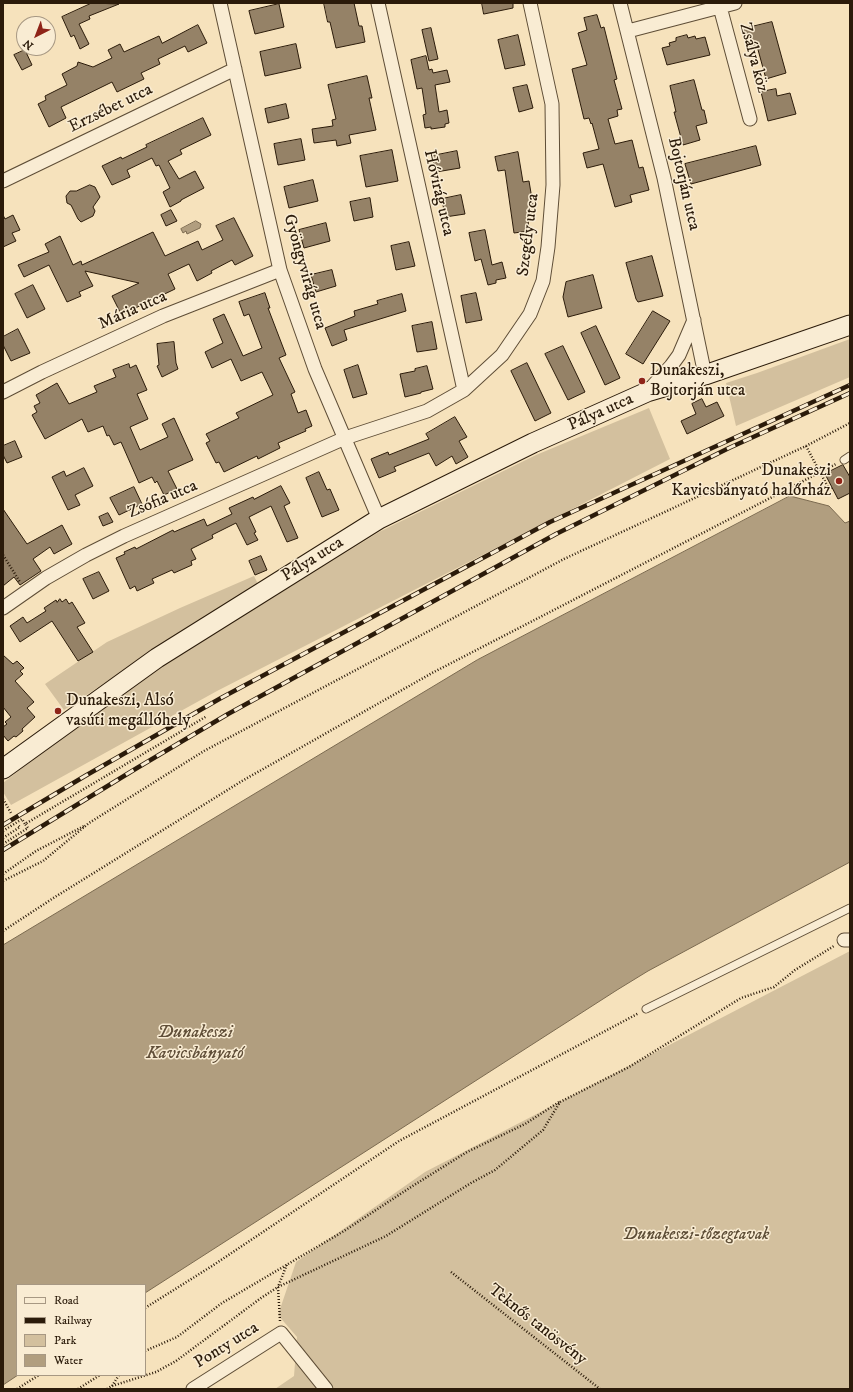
<!DOCTYPE html>
<html>
<head>
<meta charset="utf-8">
<style>
	body { margin:0 }
	#map { position:relative; width:853px; height:1392px; overflow:hidden; background:#f6e2bc; font-family:"IM FELL DW Pica",serif }
	canvas { display:block }
	.frame { position:absolute; inset:0; border:4px solid #2b1b0a; pointer-events:none }
	.legend { position:absolute; left:16px; top:1284px; width:130px; height:92px; box-sizing:border-box; background:#f9ecd3; border:1px solid #a79883; margin:0; padding:5px 7px; list-style:none; font-size:12px; color:#2b1b0a }
	.legend li { display:flex; align-items:center; gap:8px; height:20px }
	.legend b { width:20px; border:1px solid #a79883 }
	.north { position:absolute; left:16px; top:16px; width:40px; height:40px; box-sizing:border-box; background:#f9ecd3; border:1px solid #a79883; border-radius:50%; rotate:222deg; font-size:11px; font-weight:700; line-height:16px; text-align:center; color:#2b1b0a }
	.north::after { content:''; display:block; margin:auto; width:14px; height:18px; background:#8f2418; clip-path:polygon(50% 0,100% 100%,50% 72%,0 100%) }
</style>
</head>
<body>
<div id="map">
<canvas width="853" height="1392"></canvas>
<div class="frame"></div>
<ul class="legend">
<li><b style="height:5px;background:#f9ecd3"></b>Road</li>
<li><b style="height:5px;background:#2b1b0a"></b>Railway</li>
<li><b style="height:11px;background:#d3c09e"></b>Park</li>
<li><b style="height:11px;background:#b19e7f"></b>Water</li>
</ul>
<div class="north">N</div>
</div>
<script>
const g = document.querySelector('canvas').getContext('2d');
g.lineJoin = 'round';
function paint(path, color) {
  g.fillStyle = color;
  g.fill(path, 'evenodd');
}
function trace(path, color, width, dash) {
  g.strokeStyle = color;
  g.lineWidth = width;
  g.lineCap = dash ? 'butt' : 'round';
  g.setLineDash(dash || []);
  g.stroke(path);
}
function drawText(font, color, halo, rows, align = 'center') {
  g.font = font + ' "IM FELL DW Pica",serif';
  g.lineWidth = 3;
  g.setLineDash([]);
  g.textBaseline = 'middle';
  g.strokeStyle = halo;
  g.fillStyle = color;
  for (const [text, x, y, turn = 0] of rows) {
    g.save();
    g.translate(x, y);
    g.rotate((+turn || 0) * Math.PI / 180);
    g.textAlign = isNaN(turn) ? turn : align;
    if (halo) g.strokeText(text, 0, 0);
    g.fillText(text, 0, 0);
    g.restore();
  }
}
const green = new Path2D(`
	M850,339V377L736,426L726,383L757,373Z
	M649,408L670,459L217,691L11,805L3,792V783L44,751L82,724L139,680L379,532L536,455Z
	M254,576L259,586L163,644L64,710L45,684L107,642L180,608Z
	M850,951V1389H275L294,1376L297,1337L278,1315L296,1262L425,1172Z`);
const water = new Path2D(`
	M196,221L201,224L200,228L187,234L186,231L183,233L181,229Z
	M790,496L829,506L845,523L850,521V862L648,971L617,990L145,1293V1285H17V1375H18L3,1385V945L477,660Z`);
const building = new Path2D(`
	M92,3L119,4L89,16L90,19L79,24L89,44L80,49L74,35L71,37L62,17Z
	M324,3H354L359,26H362L365,42L336,48L330,22H328Z
	M482,3H513V8L484,14Z
	M279,4L284,27L255,34L249,11Z
	M597,15L601,28L604,27L617,79L614,80L622,109L617,110L618,116L608,119L615,144L632,140L639,168L643,167L649,190L630,195L632,202L615,207L603,164L587,168L583,153L599,149L592,123L591,124L589,118L584,119L572,69L587,65L578,33L587,30L584,18Z
	M772,22L786,73L766,79L757,46L748,48L743,29Z
	M198,25L207,43L188,52L185,46L158,59L160,64L141,73L144,79L117,92L112,82L61,107L66,118L49,127L38,104L46,100L45,96L67,85L62,74L77,66L78,62L93,67L112,58L108,50L120,44L124,52L159,36L162,43Z
	M431,28L438,59L429,61L422,30Z
	M518,35L525,65L505,69L498,40Z
	M687,35L688,38L695,36L696,39L705,37L710,55L667,65L662,48L670,46L669,43L676,41V38Z
	M296,44L301,68L265,76L260,52Z
	M25,50L32,65L22,70L14,55Z
	M426,56L429,70L432,69L433,73L447,70L450,82L435,85L439,112L447,110L449,123L445,124V127L431,129V127L425,128L423,115L426,114L422,88L417,89L411,60Z
	M367,76L372,98H369L376,130L349,135L351,143L337,146L336,140L314,143L312,129L333,126L332,120L336,119L328,85Z
	M694,80L702,110H704L707,123L696,126L700,140L683,145L674,112H676L670,86Z
	M527,85L533,108L519,112L513,88Z
	M776,89L777,96L790,93L796,114L768,121L761,92Z
	M286,104L289,118L268,123L265,109Z
	M203,118L211,135L180,150L182,154L168,161L179,179L195,171L204,188L181,200V201L170,207L163,192L170,188L159,165L156,166L152,158L127,170L130,177L112,185L102,166L121,157L122,159L147,147L146,145Z
	M301,139L305,160L278,165L274,144Z
	M756,146L761,165L691,184L685,164Z
	M392,150L398,181L366,187L360,156Z
	M457,151L460,168L436,172L432,156Z
	M518,152L523,182L529,181L533,205H530L532,219H528L529,231L514,233L505,170L498,171L495,157Z
	M313,180L318,201L289,208L284,187Z
	M90,185L95,187L100,197L93,207L95,211L93,216L81,222L78,219L71,205L67,203L66,196L70,191H76Z
	M461,195L465,214L445,217L442,199Z
	M370,198L373,217L354,221L350,202Z
	M171,210L177,221L166,226L161,215Z
	M3,215L5,219L13,215L20,230L12,233L16,241L3,247Z
	M234,218L253,256L235,265L232,260L211,271L212,273L197,281L189,264L168,274L175,289L125,313L120,312L112,296L139,283L85,271L93,286L79,292L81,296L67,302L49,265L24,277L18,265L49,252L45,244L60,236L73,265L81,261L82,265L153,232L165,256L198,241L202,250L223,240L216,226Z
	M326,223L330,241L304,248L299,230Z
	M485,230L492,265L502,262L506,278L496,280V283L488,285L481,259L475,261L469,233Z
	M409,242L415,266L396,270L391,246Z
	M652,256L663,296L638,302L636,299L626,263Z
	M332,270L336,286L316,292L311,275Z
	M593,275L602,308L568,317L563,297L566,282Z
	M33,285L45,309L27,318L15,294Z
	M265,293L270,308H268L286,355L279,358L295,392L291,394L298,413L306,410L312,426L305,429L306,431L278,443L280,448L258,459L257,456L224,472L219,462L216,463L206,443L210,441L206,434L239,418L236,413L273,395L262,372L241,381L231,359L212,368L205,352L223,343L213,319L224,314L243,356L262,348L249,314L244,316L239,302Z
	M476,293L482,320L466,323L461,296Z
	M402,294L406,311L344,330L347,340L332,346L325,328L355,316L354,311L378,304L377,301Z
	M653,311L670,321L643,364L626,354Z
	M432,322L437,349L417,352L412,326Z
	M596,326L620,378L605,385L581,333Z
	M18,329L30,353L11,361L3,345V337Z
	M174,342L176,363L178,369L162,377L157,366L159,365L157,344Z
	M563,346L585,392L568,400L545,354Z
	M527,363L551,413L535,421L511,371Z
	M129,364L130,368L136,365L147,390L137,394L148,419L130,427L140,450L168,437L162,424L174,418L193,460L168,471L177,489L164,495L157,481L155,483L152,477L139,483L121,442L114,445L109,435L107,436L103,426L88,432L82,419L45,439L32,415L37,412L34,406L40,403L36,395L57,383L69,404L97,392L94,386L116,377L113,370Z
	M358,365L367,394L353,398L344,370Z
	M427,366L433,389L421,392V393L405,397L400,374L415,371V369Z
	M702,399L706,407L717,402L724,416L687,434L681,421L696,414L692,404Z
	M455,417L467,437L459,441L468,457L456,464L452,456L436,466L429,453L394,467L396,471L379,478L371,459L388,452L389,455L429,439L426,434Z
	M15,441L22,457L7,463L3,455V446Z
	M843,465L850,477V493L838,499L825,474Z
	M84,468L93,486L75,495L80,505L68,510L52,477L64,471L66,476Z
	M319,472L327,490L330,489L339,510L322,517L306,478Z
	M281,486L290,503L284,506L298,538L287,542L271,506L249,517L256,532L254,533L258,540L247,545L236,523L212,535L213,538L191,549L196,559L191,561L192,565L174,573L172,570L152,579L154,583L137,591L135,586L130,589L116,558L125,554L124,552L135,547L136,549L173,530L174,532L204,519L207,526L232,514L229,508L253,497L254,499Z
	M134,487L142,504L119,515L110,498Z
	M3,509L27,544L62,525L72,544L54,554L50,547L33,559L41,571L20,585L14,577L3,586Z
	M108,513L113,522L103,526L99,517Z
	M261,556L267,570L255,575L249,561Z
	M99,572L109,591L93,599L83,579Z
	M60,599L62,602L66,599L69,604L72,602L85,623L77,627L93,652L78,661L52,621L20,642L10,626L23,617L27,623L46,611L44,608L56,600L57,602Z
	M3,655L13,664L17,661L24,668L20,671L23,674L15,681L34,702L27,708L35,717L22,729L23,731L16,737L14,736L8,741L3,735V727L7,724L5,722L11,717L3,707Z`);
const path = new Path2D(`
	M806,446L829,489L832,487
	M3,555L20,582
	M3,799L11,813
	M3,831L22,819L25,824L207,716
	M3,838L20,827L18,825
	M3,844L28,828L25,824
	M3,874L36,851L84,826
	M3,881L43,861L89,823L204,751L564,559L806,446L850,423
	M3,931L55,897L242,781L432,673L836,464
	M451,1272L600,1389
	M145,1308L212,1266L399,1141L639,1013
	M280,1321L278,1287L287,1264
	M145,1351L177,1337L222,1303L344,1231L411,1187L467,1152L525,1124L559,1102
	M112,1386L119,1375
	M17,1389L39,1375
	M78,1389L100,1375
	M107,1389L112,1386L156,1372L176,1361L261,1298L278,1287L386,1236L471,1183L495,1170L543,1130L560,1102L629,1067L741,998L774,987L795,970L834,946`);
const lane = new Path2D(`
	M844,460L850,456
	M646,1009L850,908`);
const street = new Path2D(`
	M220,3L280,270L315,369L379,519
	M378,3L464,390
	M620,3L664,178L705,375
	M720,7L750,119
	M628,31L735,3
	M3,181L235,69
	M649,390L671,366L679,355L694,320
	M3,392L42,372L163,316L280,270
	M3,608L46,578L86,555L124,536L345,438L427,411L464,390L502,355L530,314L543,281L548,247L553,185L552,104L530,3
	M844,940H850
	M193,1389L281,1333L326,1389`);
const secondary = new Path2D(`
	M3,769L157,658L379,519L533,443L647,392L705,375L850,325`);
const rail = new Path2D(`
	M3,825L85,776L221,698L550,522L850,385
	M3,850L137,768L228,714L556,534L729,448L850,393`);
const markers = [
	[642,381,4,"#8f2418"],
	[839,481,4,"#8f2418"],
	[58,711,4,"#8f2418"]
];
const streetNames = [
	["Zsálya köz",753,58,75],
	["Erzsébet utca",111,109,-26],
	["Bojtorján utca",683,184,77],
	["Hóvirág utca",438,193,77],
	["Szegély utca",529,235,-83],
	["Gyöngyvirág utca",304,272,74],
	["Mária utca",133,311,-24],
	["Pálya utca",601,413,-24],
	["Zsófia utca",163,500,-23],
	["Pálya utca",313,560,-32],
	["Teknős tanösvény",537,1325,38],
	["Ponty utca",227,1346,-32]
];
const poiNames = [
	["Dunakeszi,",650,371],
	["Bojtorján utca",650,391],
	["Dunakeszi",831,471,"right"],
	["Kavicsbányató halőrház",831,491,"right"],
	["Dunakeszi, Alsó",66,701],
	["vasúti megállóhely",66,721]
];
const parkNames = [
	["Dunakeszi-tőzegtavak",696,1235]
];
const waterNames = [
	["Dunakeszi",195,1033],
	["Kavicsbányató",195,1054]
];
paint(green, '#d3c09e');
paint(water, '#b19e7f');
trace(water, '#7b6a50', 1);
paint(building, '#958267');
trace(building, '#2b1b0a', 1);
trace(lane, '#5e4d36', 9);
trace(street, '#5e4d36', 15);
trace(secondary, '#2b1b0a', 21);
trace(path, '#2b1b0a', 2.5, [1, 2]);
trace(lane, '#f9ecd3', 7);
trace(street, '#f9ecd3', 13);
trace(secondary, '#f9ecd3', 19);
trace(rail, '#2b1b0a', 4.5);
trace(rail, '#f9ecd3', 3, [9]);
for (const [x, y, r, color] of markers) {
  const dot = new Path2D();
  dot.arc(x, y, r, 0, 2 * Math.PI);
  g.fillStyle = color;
  g.fill(dot);
  trace(dot, '#f9ecd3', 1.5);
}
drawText('17px', '#2b1b0a', '#f9ecd3', streetNames);
drawText('17px', '#2b1b0a', '#f9ecd3', poiNames, 'left');
drawText('italic 17px', '#5d4d36', '#f9ecd3', parkNames);
drawText('italic 18px', '#614f39', '#f9ecd3', waterNames);
</script>
</body>
</html>
